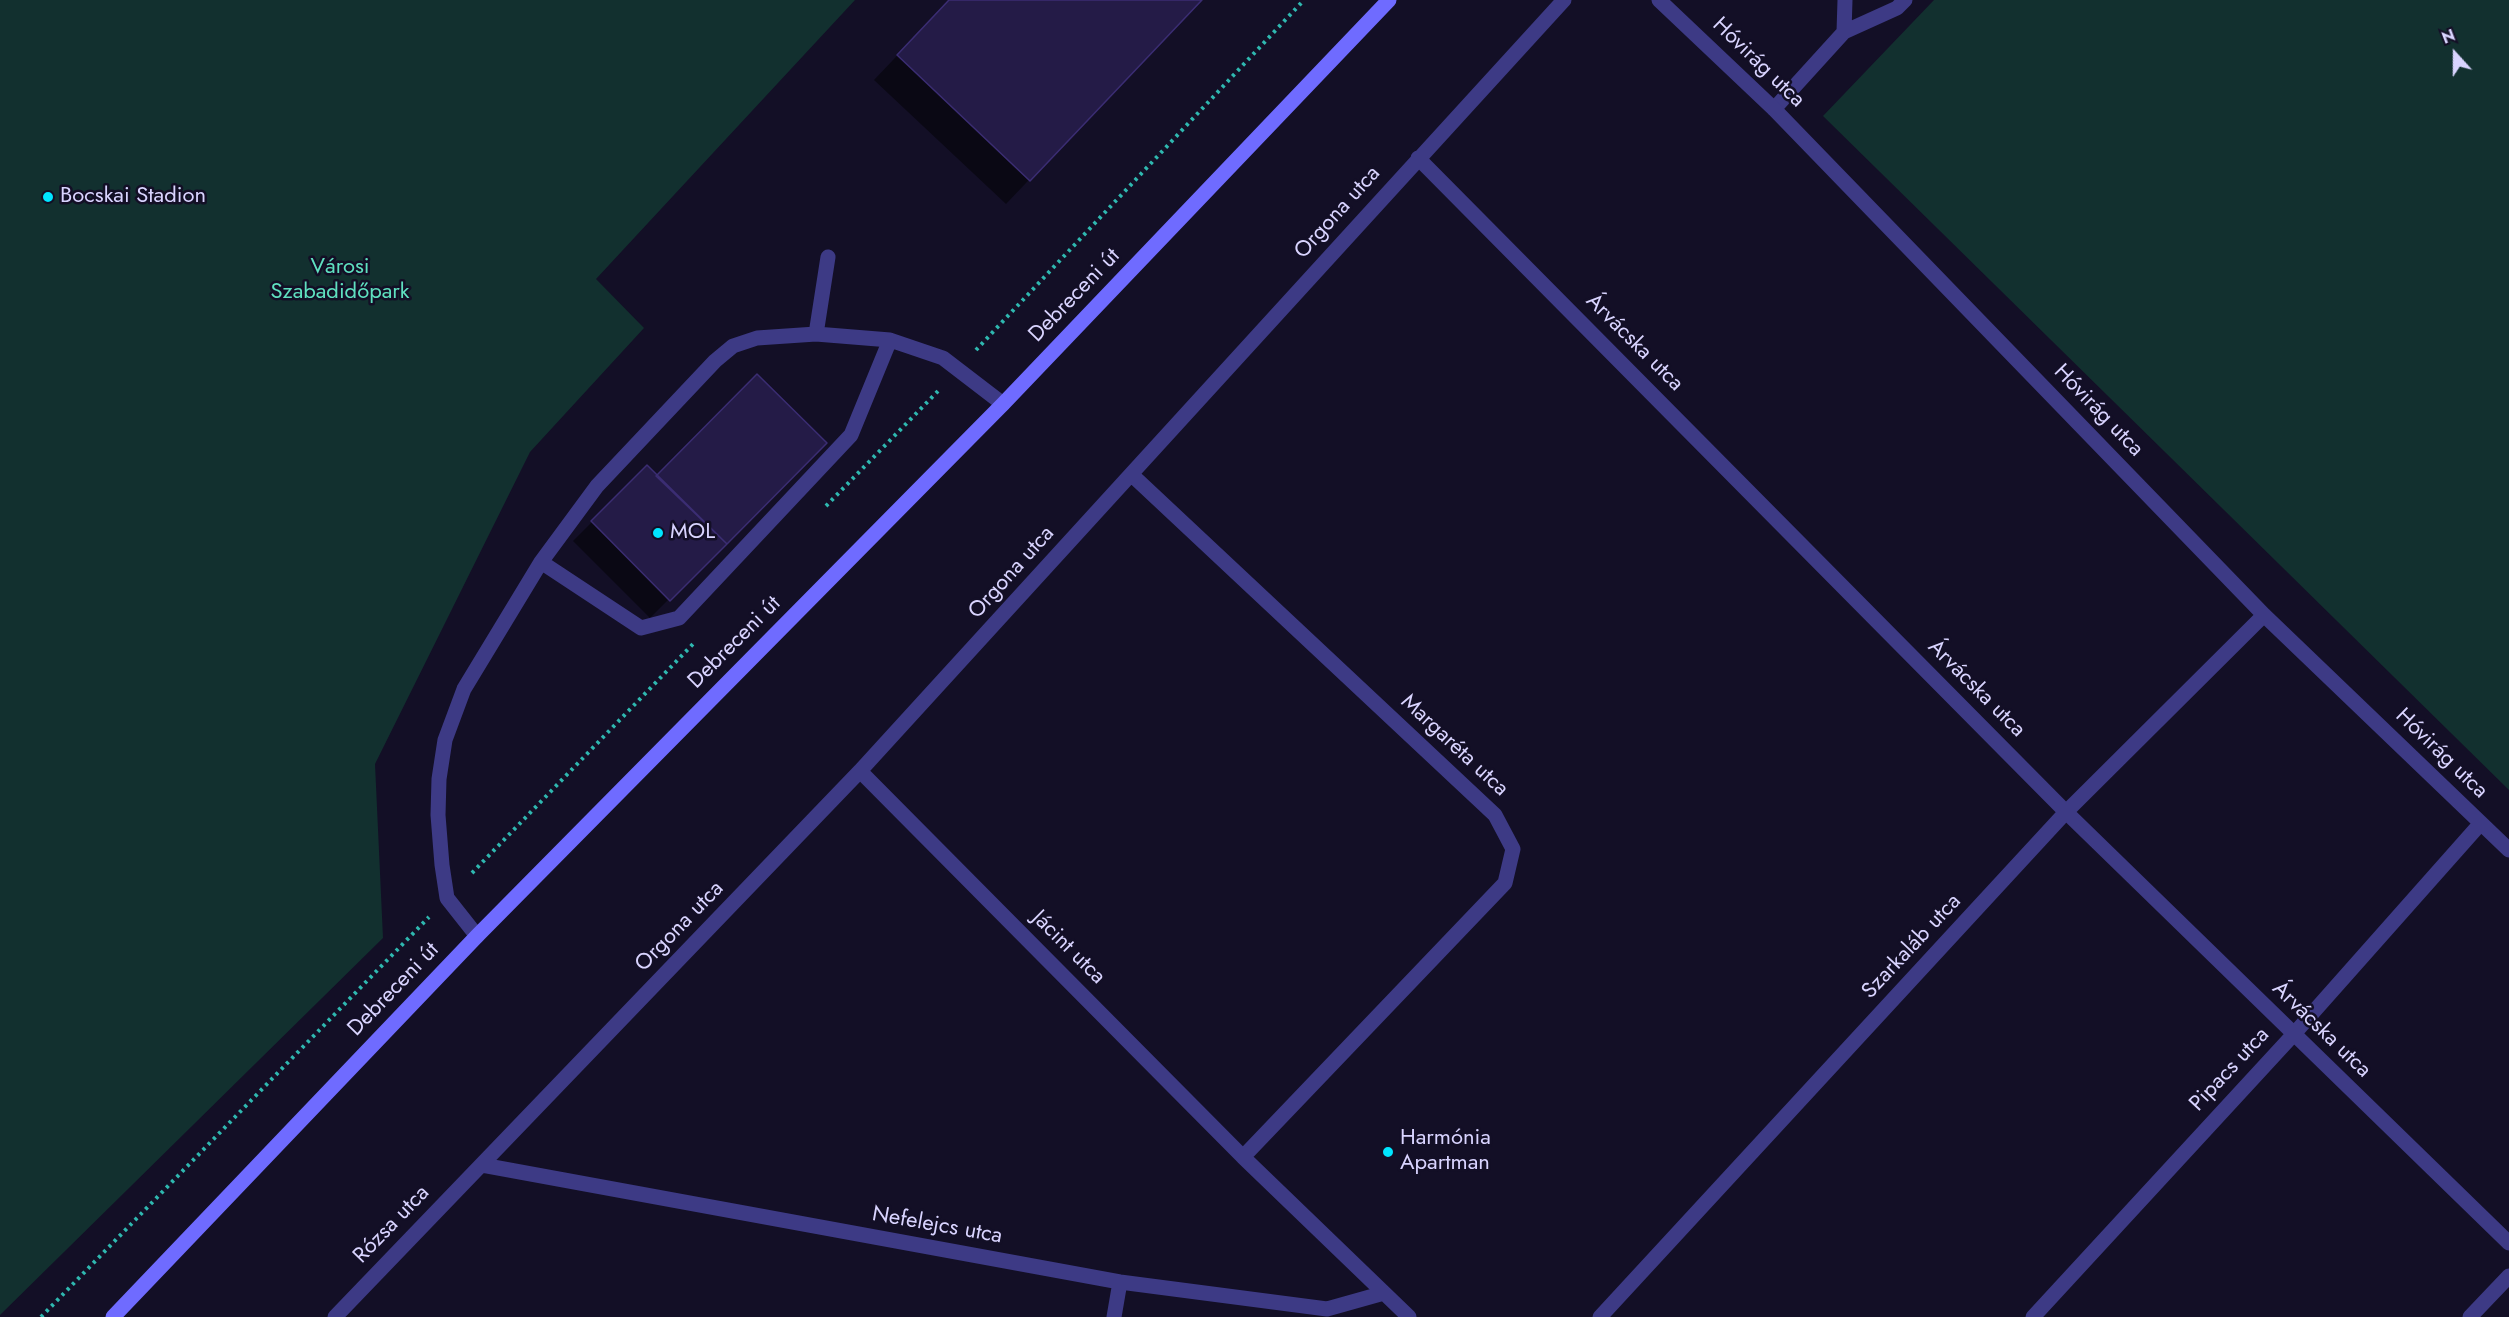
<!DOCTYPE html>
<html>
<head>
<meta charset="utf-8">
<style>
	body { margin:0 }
	#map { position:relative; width:2509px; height:1317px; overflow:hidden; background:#130f26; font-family:Jost,sans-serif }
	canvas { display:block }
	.north { position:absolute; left:2425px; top:24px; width:60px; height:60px; -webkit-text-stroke:4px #130f26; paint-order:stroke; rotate:339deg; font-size:16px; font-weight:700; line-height:24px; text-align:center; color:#d9d4ff }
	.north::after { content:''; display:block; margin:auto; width:21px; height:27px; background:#d9d4ff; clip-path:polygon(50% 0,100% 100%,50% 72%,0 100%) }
</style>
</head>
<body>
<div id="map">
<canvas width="2509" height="1317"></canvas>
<div class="north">N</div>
</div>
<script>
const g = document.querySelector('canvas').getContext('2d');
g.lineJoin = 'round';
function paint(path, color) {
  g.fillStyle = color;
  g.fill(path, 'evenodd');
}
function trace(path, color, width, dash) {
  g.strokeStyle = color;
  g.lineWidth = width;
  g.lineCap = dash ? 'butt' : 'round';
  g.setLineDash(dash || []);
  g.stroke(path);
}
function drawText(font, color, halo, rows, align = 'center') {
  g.font = font + ' Jost,sans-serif';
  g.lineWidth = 5;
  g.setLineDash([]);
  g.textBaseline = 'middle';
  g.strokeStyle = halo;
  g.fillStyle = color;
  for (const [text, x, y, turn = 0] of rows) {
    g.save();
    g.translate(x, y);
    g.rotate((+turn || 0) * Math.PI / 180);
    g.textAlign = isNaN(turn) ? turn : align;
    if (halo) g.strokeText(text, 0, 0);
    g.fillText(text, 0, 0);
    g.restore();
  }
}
const green = new Path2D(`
	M0,0H855L596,279L644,328L530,452L375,764L383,938L0,1315Z
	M1934,0H2509V790L1823,116Z`);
const shadow = new Path2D(`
	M950,0H1200L1006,204L874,80Z
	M647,467L725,543L650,618L573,541Z`);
const building = new Path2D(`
	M949,0H1202L1030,181L897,55Z
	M757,374L827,443L727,544L656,476Z
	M647,465L727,544L670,601L591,521Z`);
const path = new Path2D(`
	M976,350L1304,0
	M826,506L940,389
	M472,873L694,643
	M41,1317L429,917`);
const lane = new Path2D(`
	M1844,32L1845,0
	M1774,109L1844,32L1897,8L1905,0
	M816,334L828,257
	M541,562L641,628L679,618L851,435L890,340
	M477,936L447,898L442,865L438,815L439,779L445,740L464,689L541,562L597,486L715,361L733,346L757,338L816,334L890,340L943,358L1003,404`);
const street = new Path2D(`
	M1659,0L1774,109L2264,615L2509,850
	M1418,158L2066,812L2509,1243
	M1132,475L1495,815L1513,849L1505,883L1243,1157
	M860,771L1243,1157L1409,1317
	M482,1165L1120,1282L1327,1309L1384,1293
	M335,1317L860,771L1564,0
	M1114,1317L1120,1282
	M1600,1317L2066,812L2264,615
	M2033,1317L2293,1035L2481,823
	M2470,1317L2509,1276`);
const secondary = new Path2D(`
	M113,1317L477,936L1003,404L1389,0`);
const markers = [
	[48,197,6,"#00e5ff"],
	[658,533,6,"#00e5ff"],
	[1388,1152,6,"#00e5ff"]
];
const streetNames = [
	["Hóvirág utca",1758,63,44],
	["Orgona utca",1338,213,-48],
	["Debreceni út",1075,296,-46],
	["Árvácska utca",1634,343,45],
	["Hóvirág utca",2098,411,46],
	["Orgona utca",1012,573,-48],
	["Debreceni út",735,643,-45],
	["Árvácska utca",1976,689,45],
	["Margaréta utca",1454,746,43],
	["Hóvirág utca",2441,754,44],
	["Orgona utca",680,927,-46],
	["Szarkaláb utca",1912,947,-47],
	["Jácint utca",1068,948,45],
	["Debreceni út",394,990,-46],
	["Árvácska utca",2321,1030,44],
	["Pipacs utca",2230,1070,-47],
	["Rózsa utca",392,1225,-46],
	["Nefelejcs utca",937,1226,10]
];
const poiNames = [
	["Bocskai Stadion",60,197],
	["MOL",670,533],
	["Harmónia",1400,1139],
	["Apartman",1400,1164]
];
const parkNames = [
	["Városi",340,268],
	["Szabadidőpark",340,293]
];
paint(green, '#12302f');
paint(shadow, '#0007');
paint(building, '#241b47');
trace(building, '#3b2d73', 1.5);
trace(path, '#2fb8b0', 4, [3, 4.5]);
trace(lane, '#3d3a85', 15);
trace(street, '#3d3a85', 15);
trace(secondary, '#6f6bff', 15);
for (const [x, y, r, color] of markers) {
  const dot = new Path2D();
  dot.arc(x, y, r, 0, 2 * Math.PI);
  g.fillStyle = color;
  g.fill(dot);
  trace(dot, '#130f26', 2);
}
drawText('22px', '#d9d4ff', '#130f26', streetNames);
drawText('22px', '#d9d4ff', '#130f26', poiNames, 'left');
drawText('22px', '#5fe0c0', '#130f26', parkNames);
</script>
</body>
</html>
